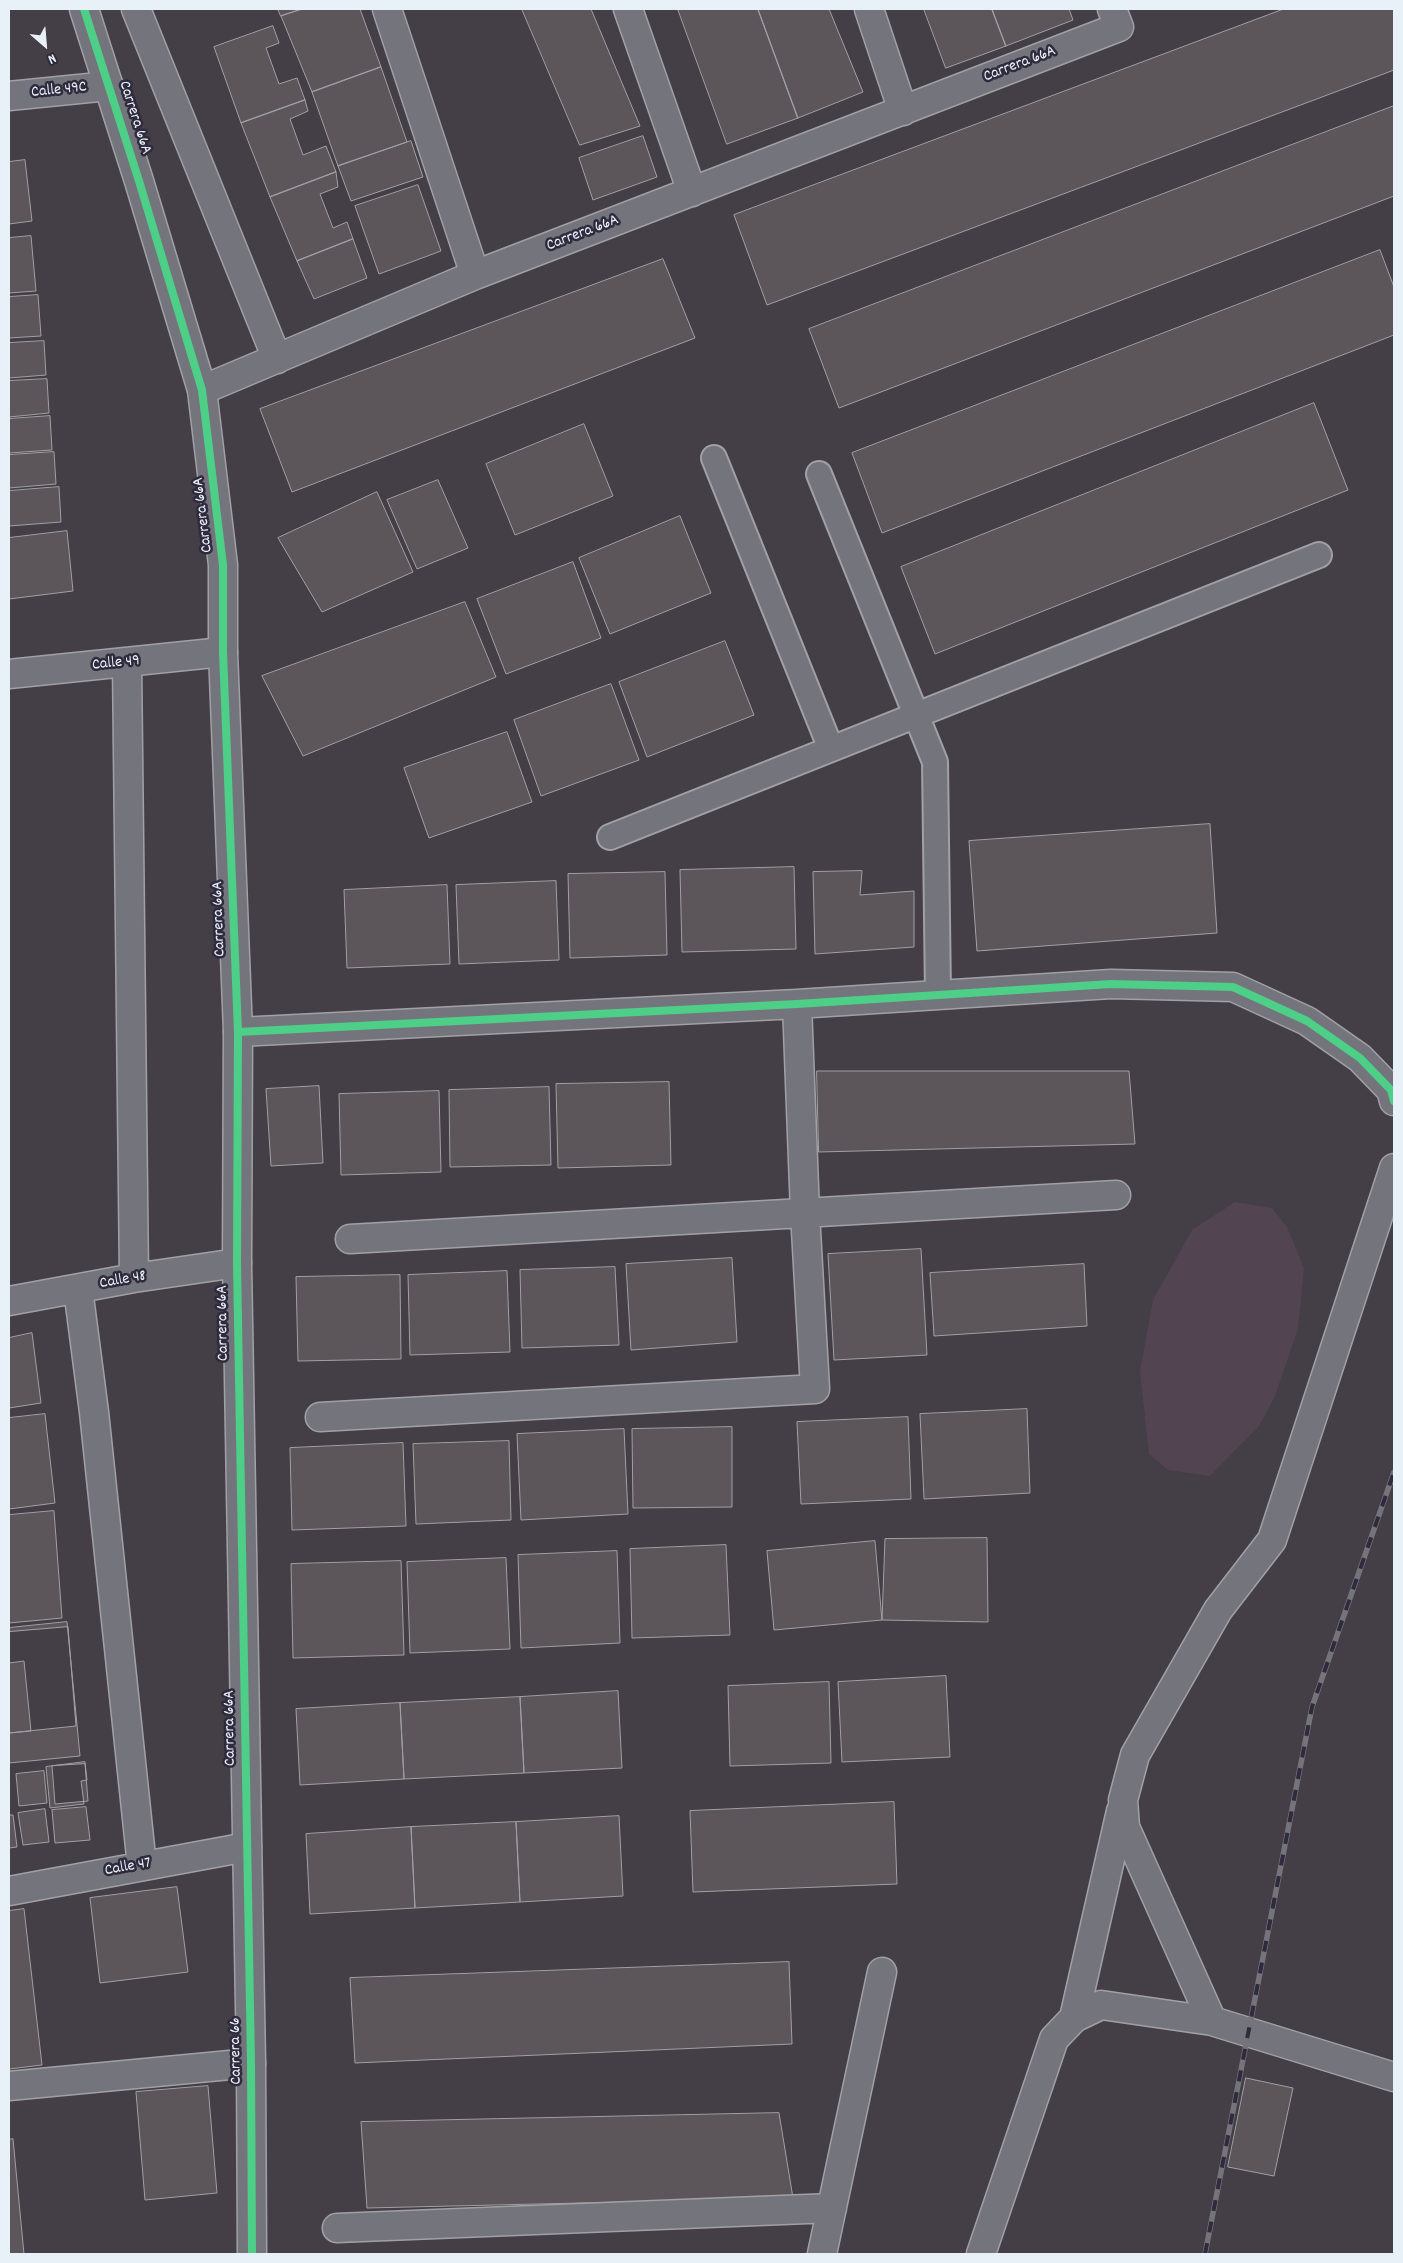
<!DOCTYPE html>
<html>
<head>
<meta charset="utf-8">
<style>
	body { margin:0 }
	#map { position:relative; width:1403px; height:2263px; overflow:hidden; background:#443e46; font-family:Dekko,sans-serif }
	canvas { display:block }
	.frame { position:absolute; inset:0; border:10px solid #e8f1f8; pointer-events:none }
	.north { position:absolute; left:20px; top:20px; width:50px; height:50px; -webkit-text-stroke:4px #2f2a3d; paint-order:stroke; rotate:153deg; font-size:14px; font-weight:700; line-height:20px; text-align:center; color:#e8f1f8 }
	.north::after { content:''; display:block; margin:auto; width:18px; height:22px; background:#e8f1f8; clip-path:polygon(50% 0,100% 100%,50% 72%,0 100%) }
</style>
</head>
<body>
<div id="map">
<canvas width="1403" height="2263"></canvas>
<div class="frame"></div>
<div class="north">N</div>
</div>
<script>
const g = document.querySelector('canvas').getContext('2d');
g.lineJoin = 'round';
function paint(path, color) {
  g.fillStyle = color;
  g.fill(path, 'evenodd');
}
function trace(path, color, width, dash) {
  g.strokeStyle = color;
  g.lineWidth = width;
  g.lineCap = dash ? 'butt' : 'round';
  g.setLineDash(dash || []);
  g.stroke(path);
}
function drawText(font, color, halo, rows, align = 'center') {
  g.font = font + ' Dekko,sans-serif';
  g.lineWidth = 5;
  g.setLineDash([]);
  g.textBaseline = 'middle';
  g.strokeStyle = halo;
  g.fillStyle = color;
  for (const [text, x, y, turn = 0] of rows) {
    g.save();
    g.translate(x, y);
    g.rotate((+turn || 0) * Math.PI / 180);
    g.textAlign = isNaN(turn) ? turn : align;
    if (halo) g.strokeText(text, 0, 0);
    g.fillText(text, 0, 0);
    g.restore();
  }
}
const built = new Path2D(`
	M1235,1202L1272,1208L1287,1227L1304,1268L1298,1329L1275,1396L1259,1426L1210,1476L1168,1470L1149,1454L1140,1371L1153,1300L1192,1230Z`);
const building = new Path2D(`
	M278,9H301L281,16Z
	M303,9H360L381,67L312,92L281,16Z
	M522,9H591L640,126L580,145Z
	M678,9H758L798,118L727,144Z
	M758,9H829L863,92L798,118Z
	M924,9H992L1006,46L946,68Z
	M992,9H1069L1073,20L1006,46Z
	M1284,9H1394V70L767,305L734,215Z
	M273,26L279,43L266,48L279,84L297,78L305,100L241,123L214,47Z
	M381,67L407,142L338,166L312,92Z
	M305,100L308,111L290,119L303,155L326,146L336,172L270,197L241,123Z
	M1394,106V196L839,408L809,329Z
	M643,136L657,177L593,200L579,158Z
	M411,141L423,177L351,201L338,166Z
	M25,160L32,221L9,224V162Z
	M336,172L338,187L320,194L333,228L347,222L353,239L297,261L270,197Z
	M418,185L441,251L379,274L355,206Z
	M31,236L36,291L9,293V238Z
	M353,239L367,278L314,299L297,261Z
	M1380,250L1394,287V335L882,533L852,453Z
	M663,259L695,338L292,492L260,409Z
	M38,295L41,336L9,338V297Z
	M44,341L46,375L9,378V343Z
	M47,379L49,413L9,417V381Z
	M1314,403L1348,490L935,654L901,567Z
	M50,416L52,450L9,453V419Z
	M584,424L613,496L515,535L486,464Z
	M54,452L56,484L9,488V455Z
	M438,480L468,548L417,569L387,500Z
	M59,487L61,522L9,526V491Z
	M377,492L413,572L322,612L278,538Z
	M680,516L711,593L610,634L579,558Z
	M67,531L73,591L9,599V538Z
	M573,562L601,638L506,674L477,599Z
	M465,602L496,677L303,756L262,676Z
	M725,641L754,715L647,757L619,682Z
	M611,684L639,760L541,796L514,720Z
	M507,732L532,802L429,838L404,768Z
	M1210,824L1217,933L977,951L969,841Z
	M794,867L796,949L682,952L680,870Z
	M862,871L860,895L914,891V947L815,954L813,872Z
	M665,872L667,955L570,958L568,874Z
	M556,881L559,960L459,964L456,885Z
	M447,885L450,964L347,968L344,890Z
	M817,1071H1129L1135,1144L819,1152Z
	M669,1082L671,1165L558,1168L556,1084Z
	M319,1086L323,1163L271,1166L266,1089Z
	M549,1087L551,1165L450,1167L449,1090Z
	M439,1091L441,1172L341,1175L339,1094Z
	M921,1249L927,1355L834,1360L828,1254Z
	M732,1258L737,1342L631,1350L626,1264Z
	M1084,1264L1087,1326L934,1336L930,1273Z
	M615,1267L619,1345L522,1348L520,1270Z
	M507,1271L510,1352L410,1355L408,1275Z
	M400,1275L401,1359L298,1361L296,1277Z
	M32,1333L41,1403L9,1408V1338Z
	M1027,1409L1030,1493L924,1499L920,1414Z
	M45,1414L55,1503L9,1509V1418Z
	M908,1417L911,1499L801,1504L797,1422Z
	M732,1427V1507L633,1508L632,1429Z
	M624,1429L628,1514L521,1520L517,1434Z
	M509,1441L511,1520L416,1524L413,1444Z
	M403,1443L406,1526L292,1530L290,1448Z
	M54,1511L62,1618L9,1623V1515Z
	M987,1538L988,1622L882,1620L885,1539Z
	M875,1541L882,1620L774,1630L767,1551Z
	M726,1545L730,1635L632,1638L630,1549Z
	M617,1551L620,1643L521,1648L518,1555Z
	M506,1558L510,1649L410,1653L407,1562Z
	M401,1561L404,1655L293,1658L291,1564Z
	M67,1622L80,1756L9,1763V1733L31,1731L24,1661L9,1663V1628Z
	M68,1627L76,1726L9,1733V1632Z
	M946,1676L950,1757L842,1762L838,1682Z
	M829,1682L831,1763L730,1766L728,1686Z
	M618,1691L622,1768L524,1773L520,1697Z
	M520,1697L524,1773L404,1779L400,1703Z
	M400,1703L404,1779L300,1785L296,1709Z
	M85,1762L87,1780L81,1781L84,1804L50,1808L46,1767Z
	M85,1764L88,1801L55,1804L52,1766Z
	M44,1771L47,1803L19,1806L16,1774Z
	M894,1802L897,1884L693,1892L690,1811Z
	M86,1807L90,1840L55,1843L52,1810Z
	M45,1809L49,1842L23,1845L18,1813Z
	M9,1815H13L17,1847L9,1848Z
	M619,1816L623,1896L520,1902L516,1822Z
	M516,1822L520,1902L415,1908L411,1827Z
	M411,1827L415,1908L310,1914L306,1834Z
	M177,1887L188,1972L100,1983L90,1898Z
	M24,1909L42,2065L9,2069V1911Z
	M789,1962L792,2044L355,2063L350,1978Z
	M1246,2078L1293,2088L1274,2176L1228,2167Z
	M208,2086L217,2193L145,2200L136,2092Z
	M779,2113L793,2198L367,2208L361,2122Z
	M13,2139L24,2254H9V2140Z`);
const service = new Path2D(`
	M714,458L831,749
	M819,474L935,762L938,995
	M610,837L1319,555`);
const minor = new Path2D(`
	M136,9L277,359
	M387,9L475,275
	M628,9L692,192
	M869,9L903,111
	M9,96L109,86
	M202,390L475,275L1119,27L1112,9
	M127,663L134,1278
	M9,674L223,652
	M238,1032L797,1004L1111,984L1233,987L1307,1021L1360,1058L1391,1090L1394,1101
	M350,1239L1116,1195
	M78,1289L94,1412L142,1866
	M9,1301L134,1278L237,1263
	M320,1417L815,1389L805,1213L797,1004
	M9,1891L247,1847
	M1074,2018L1121,1811
	M1212,2021L1125,1827L1123,1800L1135,1755L1218,1610L1272,1540L1394,1168
	M9,2086L251,2063
	M337,2228L832,2208
	M822,2254L882,1972
	M981,2254L1054,2039L1074,2018L1101,2005L1212,2021L1394,2077`);
const tertiary = new Path2D(`
	M84,9L139,181L202,390L223,565V652L238,1032L237,1263L251,2063L252,2254`);
const rail = new Path2D(`
	M1205,2254L1312,1707L1394,1472`);
const cycleway = new Path2D(`
	M84,9L139,181L202,390L223,565V652L238,1032L237,1263L251,2063L252,2254
	M238,1032L797,1004L1111,984L1233,987L1307,1021L1360,1058L1391,1090L1394,1101`);
const streetNames = [
	["Carrera 66A",1020,65,-21],
	["Calle 49C",59,91,-6],
	["Carrera 66A",134,118,72],
	["Carrera 66A",583,234,-21],
	["Carrera 66A",204,515,-97],
	["Calle 49",116,664,-6],
	["Carrera 66A",220,919,-92],
	["Calle 48",123,1281,-10],
	["Carrera 66A",224,1323,-91],
	["Carrera 66A",231,1728,-91],
	["Calle 47",128,1868,-10],
	["Carrera 66",237,2051,-91]
];
paint(built, '#524451');
paint(building, '#5c555a');
trace(building, '#a1a0a5', 1);
trace(service, '#a1a0a5', 28);
trace(minor, '#a1a0a5', 31);
trace(tertiary, '#a1a0a5', 31);
trace(service, '#74757c', 24);
trace(minor, '#74757c', 28);
trace(tertiary, '#74757c', 28);
trace(rail, '#75747a', 5.5);
trace(rail, '#2f2a3d', 4, [11]);
trace(cycleway, '#4dcf88', 8);
drawText('16px', '#e8f1f8', '#2f2a3d', streetNames);
</script>
</body>
</html>
